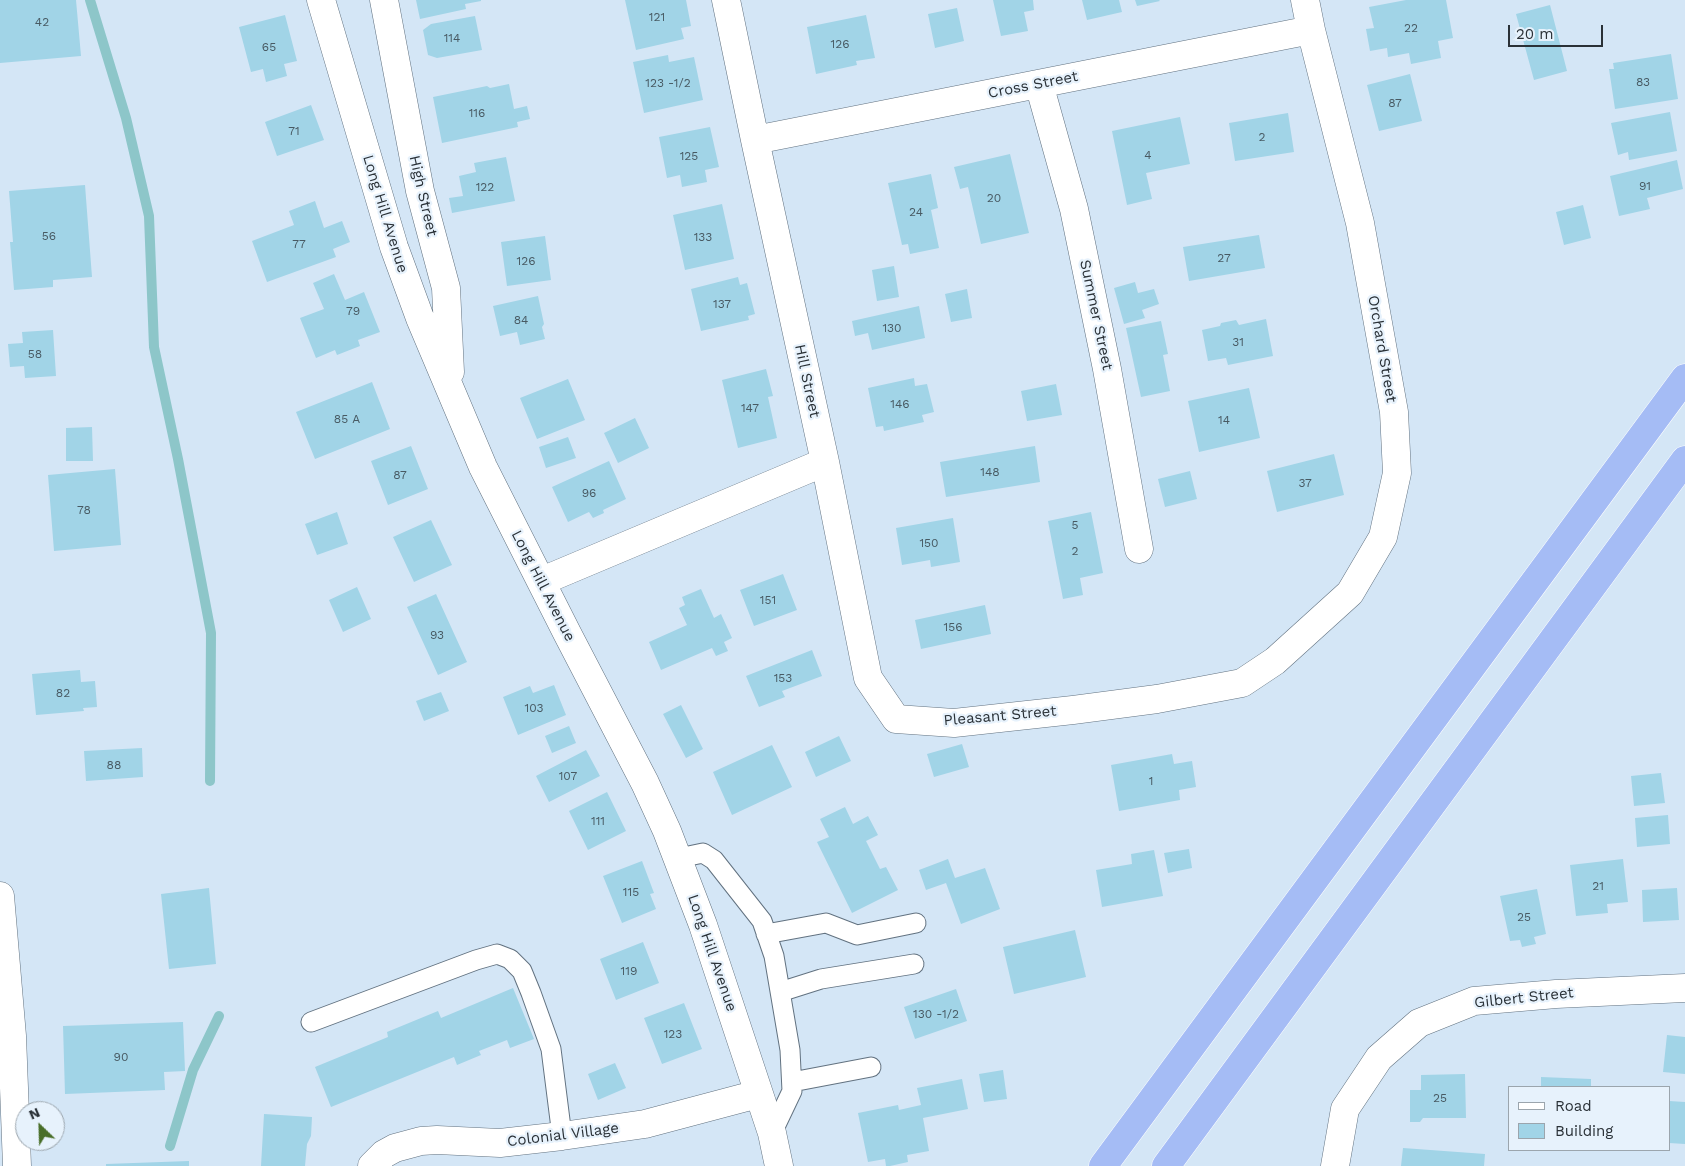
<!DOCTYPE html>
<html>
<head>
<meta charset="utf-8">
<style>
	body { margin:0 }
	#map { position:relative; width:1685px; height:1166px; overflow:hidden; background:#d4e6f6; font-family:"Work Sans",sans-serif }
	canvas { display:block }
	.legend { position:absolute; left:1508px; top:1086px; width:162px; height:65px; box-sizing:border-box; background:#e7f2fc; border:1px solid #9ba5ad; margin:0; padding:6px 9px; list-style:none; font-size:15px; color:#2a3137 }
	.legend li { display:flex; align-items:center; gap:10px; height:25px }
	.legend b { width:25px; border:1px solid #9ba5ad }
	.north { position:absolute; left:15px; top:1101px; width:50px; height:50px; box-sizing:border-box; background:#e7f2fc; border:1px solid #9ba5ad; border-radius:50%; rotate:336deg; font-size:14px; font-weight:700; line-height:20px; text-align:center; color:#2a3137 }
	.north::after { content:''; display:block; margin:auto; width:18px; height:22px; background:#486e28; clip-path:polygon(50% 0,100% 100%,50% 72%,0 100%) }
	.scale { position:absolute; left:1508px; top:25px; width:95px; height:22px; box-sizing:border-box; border:2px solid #2a3137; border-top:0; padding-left:6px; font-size:15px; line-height:18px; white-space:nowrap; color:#2a3137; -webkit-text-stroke:4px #e7f2fc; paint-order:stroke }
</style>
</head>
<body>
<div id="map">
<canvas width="1685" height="1166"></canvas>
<ul class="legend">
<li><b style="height:6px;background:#fff"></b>Road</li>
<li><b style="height:14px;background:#a1d4e7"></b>Building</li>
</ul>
<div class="north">N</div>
<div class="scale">20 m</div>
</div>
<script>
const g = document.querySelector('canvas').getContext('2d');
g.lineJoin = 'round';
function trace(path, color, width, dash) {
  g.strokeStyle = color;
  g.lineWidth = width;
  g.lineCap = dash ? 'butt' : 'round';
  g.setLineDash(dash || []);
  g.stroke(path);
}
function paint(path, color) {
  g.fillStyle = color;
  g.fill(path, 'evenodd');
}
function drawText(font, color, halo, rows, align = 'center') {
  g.font = font + ' "Work Sans",sans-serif';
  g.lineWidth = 4.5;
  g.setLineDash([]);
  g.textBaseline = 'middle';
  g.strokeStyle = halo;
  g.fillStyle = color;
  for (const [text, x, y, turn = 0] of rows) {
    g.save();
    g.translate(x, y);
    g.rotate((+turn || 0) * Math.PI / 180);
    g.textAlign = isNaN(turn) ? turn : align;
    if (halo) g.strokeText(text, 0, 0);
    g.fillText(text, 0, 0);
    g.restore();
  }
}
const stream = new Path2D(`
	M90,0L126,118L149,216L154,347L178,459L211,633L210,781
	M170,1146L193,1070L219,1016`);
const building = new Path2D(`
	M0,0H76L81,56L0,63Z
	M416,0H481V1L465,4L466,9L420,19Z
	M625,0H686L691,26L681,28L684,39L636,50Z
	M993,0H1033L1034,10L1024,12L1028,31L1001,36Z
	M1082,0H1119L1122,12L1087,20Z
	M1135,0H1159L1160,1L1137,6Z
	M1406,0H1446L1453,38L1438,41L1441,58L1411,64L1409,53L1388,57L1387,48L1370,51L1366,29L1374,28L1369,7Z
	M1550,5L1567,71L1534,80L1516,14Z
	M957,8L964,41L935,48L928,14Z
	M285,15L297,61L284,64L287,76L266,82L263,69L251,72L239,27Z
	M866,15L875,58L856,61L857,65L816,74L807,27Z
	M475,16L482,50L437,58L428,55L423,30L431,24Z
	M1671,54L1678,99L1615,109L1609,69H1614L1613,63Z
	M668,55L669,62L694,57L703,100L644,113L633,62Z
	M1410,74L1422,121L1379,131L1367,85Z
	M509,84L514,109L527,106L530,119L517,122L518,127L442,143L433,97L487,86L490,88Z
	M311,105L324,140L277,156L265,122Z
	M1670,112L1677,151L1629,160L1628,152L1618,155L1611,123Z
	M1288,113L1294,152L1235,161L1229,123Z
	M1180,117L1190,164L1146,173L1152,199L1127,205L1112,131Z
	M710,127L719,167L705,170L707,182L682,187L680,175L667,178L659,137Z
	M1010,154L1029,233L981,244L968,187L960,189L954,167Z
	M506,157L515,201L452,213L449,198L463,196L459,176L476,172L474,163Z
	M1677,160L1683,189L1647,198L1650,209L1619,216L1610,176Z
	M931,174L938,208L931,210L939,248L910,254L908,244L902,245L888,183Z
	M85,185L92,277L53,280V287L14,290L10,242H13L9,191Z
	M315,201L324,228L342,221L350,242L333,249L336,257L267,282L252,241L294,225L289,211Z
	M722,204L734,259L685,270L673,215Z
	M1583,205L1591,238L1564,245L1556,212Z
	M1259,235L1265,268L1189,281L1183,247Z
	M545,236L551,280L507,286L501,242Z
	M894,266L899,297L877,301L872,270Z
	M334,274L345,300L364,292L380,332L358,340L360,346L337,355L335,350L316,358L300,318L324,309L313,283Z
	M738,277L740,285L747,283L755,314L748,316L749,320L701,331L691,289Z
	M1135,282L1138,293L1154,289L1159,304L1142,310L1145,318L1124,324L1114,288Z
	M967,289L972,318L951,322L945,294Z
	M538,296L544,324L542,327L545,339L520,345L517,332L500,336L493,306Z
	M919,306L925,338L872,350L868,333L855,336L852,321Z
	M1266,319L1273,356L1228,365L1226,358L1208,361L1202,330L1220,326L1221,323L1236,320L1239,325Z
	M1161,321L1168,354L1163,355L1170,391L1141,397L1126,328Z
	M53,330L56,376L25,378L24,366L10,367L8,344L23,343L22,332Z
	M766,369L773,396L768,397L777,438L738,448L722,380Z
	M914,378L915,386L927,384L934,412L922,415L924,422L884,431L883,426L876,427L868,388Z
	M568,379L585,420L537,439L520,398Z
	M372,382L390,429L315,459L296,412Z
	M1056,384L1062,415L1027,421L1021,391Z
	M1249,388L1260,438L1199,452L1188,401Z
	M635,418L649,448L618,463L604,433Z
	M92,427L93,461H66V428Z
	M568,437L576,458L546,468L539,447Z
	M411,446L428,489L388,505L371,461Z
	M1035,446L1040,482L946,497L940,462Z
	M1334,454L1344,495L1277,512L1267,471Z
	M609,461L626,499L603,510L604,513L593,518L589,512L568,522L552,487Z
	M115,469L121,545L54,551L48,475Z
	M1190,471L1197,499L1165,507L1158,479Z
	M337,512L348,544L317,555L305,524Z
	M1091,512L1103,573L1080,578L1083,595L1063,599L1048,521Z
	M953,518L960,562L931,567L930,560L902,565L896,528Z
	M431,520L452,565L414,582L393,537Z
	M783,574L797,610L754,626L740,590Z
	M357,587L371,619L343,632L329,600Z
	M701,589L714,618L721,614L732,638L724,642L728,651L716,656L712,648L661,670L649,642L687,625L679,608L685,605L682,597Z
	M436,594L467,662L438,675L407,607Z
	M985,605L991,634L921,649L915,620Z
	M812,650L822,676L782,691L785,697L759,707L746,676Z
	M80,670L81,682L95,681L97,707L83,708L84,711L36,715L32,674Z
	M554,685L566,715L518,735L503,697L530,686L533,693Z
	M441,692L449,711L424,721L416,701Z
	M681,705L703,749L686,758L663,714Z
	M569,726L576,743L552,753L545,736Z
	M839,736L851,761L816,777L805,752Z
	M962,744L969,767L934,777L927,754Z
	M772,745L792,787L732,815L713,772Z
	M142,748L143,777L86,781L84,751Z
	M586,750L600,776L549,802L536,776Z
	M1172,754L1174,764L1192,761L1196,787L1179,790L1180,800L1119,811L1111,765Z
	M1661,773L1665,803L1634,806L1631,776Z
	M607,792L626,831L588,850L569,811Z
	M845,807L853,824L868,816L878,835L866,841L880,869L886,867L898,890L852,913L817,842L829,837L820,819Z
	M1668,815L1670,844L1637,847L1635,818Z
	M1189,849L1192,868L1168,873L1164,853Z
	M1154,850L1163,896L1102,907L1096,870L1132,864L1131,854Z
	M948,859L955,878L985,868L1000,909L961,924L946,883L926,890L919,870Z
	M1623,859L1628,902L1607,904L1608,913L1576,916L1570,865Z
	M642,861L654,893L650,894L656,909L622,923L603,876Z
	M209,888L216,964L169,969L161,894Z
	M1677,888L1679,920L1643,922L1642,890Z
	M1537,889L1546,934L1534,937L1536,944L1522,947L1520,940L1510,941L1500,896Z
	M1075,930L1086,977L1014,994L1003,947Z
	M643,942L659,983L616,1000L600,959Z
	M513,988L534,1039L510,1048L507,1040L479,1051L481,1055L457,1065L454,1057L331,1107L315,1067L388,1037L387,1032L438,1011L441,1018Z
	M956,989L967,1021L915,1039L904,1007Z
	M684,1003L702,1049L662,1064L644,1018Z
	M183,1022L185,1071L164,1072L165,1090L65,1094L63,1026Z
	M1667,1035L1685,1037V1074L1663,1072Z
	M615,1063L626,1088L598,1100L588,1074Z
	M1003,1070L1007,1099L984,1102L979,1074Z
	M1465,1074L1466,1118H1423L1420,1122H1410V1090H1421V1075Z
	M1541,1077L1591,1079V1087H1541Z
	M962,1079L968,1109L923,1118L929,1151L907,1155L908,1162L890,1166H886L885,1159L868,1162L858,1113L898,1105L899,1110L921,1105L917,1088Z
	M1669,1101L1685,1102V1144L1669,1143Z
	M264,1114L312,1117L311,1136L307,1144L305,1166H261Z
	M1403,1148L1485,1154L1484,1166H1401Z
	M189,1161V1166H106V1164Z`);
const lane = new Path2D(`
	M679,858L703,853L714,860L762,921L774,956L790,1050L792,1091L772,1133
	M766,934L826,923L857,935L916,923
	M780,992L821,979L914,964
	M311,1022L476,960L497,954L510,959L522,971L531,993L551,1049L562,1136
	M792,1082L871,1067`);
const street = new Path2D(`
	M321,0L394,247L420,318L483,467L567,633L645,783L667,831L703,925L772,1133L779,1166
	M384,0L420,191L446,288L450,372
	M726,0L755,140L825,462L868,678L896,719L954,723L1073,710L1157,699L1242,683L1275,661L1350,593L1383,537L1397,473L1394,412L1360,223L1311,30L1305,0
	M1039,84L1074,209L1107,369L1139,549
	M755,140L1311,30
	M542,581L825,462
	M372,1166L384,1154L395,1148L421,1141L437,1140L500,1143L562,1136L645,1124L758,1094
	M1335,1166L1345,1109L1379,1058L1419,1023L1474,1001L1556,994L1685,988`);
const secondary = new Path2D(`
	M0,896L12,1036L17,1166`);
const highway = new Path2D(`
	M1103,1166L1685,378
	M1166,1166L1685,460`);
const numberNames = [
	["121",657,17],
	["42",42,22],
	["22",1411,28],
	["114",452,38],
	["126",840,44],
	["65",269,47],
	["83",1643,82],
	["123 -1/2",668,83],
	["87",1395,103],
	["116",477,113],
	["71",294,131],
	["2",1262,137],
	["4",1148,155],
	["125",689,156],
	["91",1645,186],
	["122",485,187],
	["20",994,198],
	["24",916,212],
	["56",49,236],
	["133",703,237],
	["77",299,244],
	["27",1224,258],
	["126",526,261],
	["137",722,304],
	["79",353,311],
	["84",521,320],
	["130",892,328],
	["31",1238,342],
	["58",35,354],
	["146",900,404],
	["147",750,408],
	["85 A",347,419],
	["14",1224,420],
	["148",990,472],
	["87",400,475],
	["37",1305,483],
	["96",589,493],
	["78",84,510],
	["5",1075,525],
	["150",929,543],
	["2",1075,551],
	["151",768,600],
	["156",953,627],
	["93",437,635],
	["153",783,678],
	["82",63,693],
	["103",534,708],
	["88",114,765],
	["107",568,776],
	["1",1151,781],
	["111",598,821],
	["21",1598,886],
	["115",631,892],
	["25",1524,917],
	["119",629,971],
	["130 -1/2",936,1014],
	["123",673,1034],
	["90",121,1057],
	["25",1440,1098]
];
const streetNames = [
	["Cross Street",1033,85,-11],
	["High Street",423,196,77],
	["Long Hill Avenue",385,214,73],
	["Summer Street",1096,315,78],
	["Orchard Street",1382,349,80],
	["Hill Street",807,381,78],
	["Long Hill Avenue",543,586,63],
	["Pleasant Street",1000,716,-5],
	["Long Hill Avenue",712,953,71],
	["Gilbert Street",1524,998,-6],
	["Colonial Village",563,1135,-7]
];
trace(stream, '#8dc6c9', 10);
paint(building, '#a1d4e7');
trace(lane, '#627280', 21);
trace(street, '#627280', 29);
trace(secondary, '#627280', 29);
trace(highway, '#fff', 29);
trace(lane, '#fff', 19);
trace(street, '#fff', 28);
trace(secondary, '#fff', 28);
trace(highway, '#a5bcf5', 28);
drawText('12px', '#485a63', null, numberNames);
drawText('15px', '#2a3137', '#e7f2fc', streetNames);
</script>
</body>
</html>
